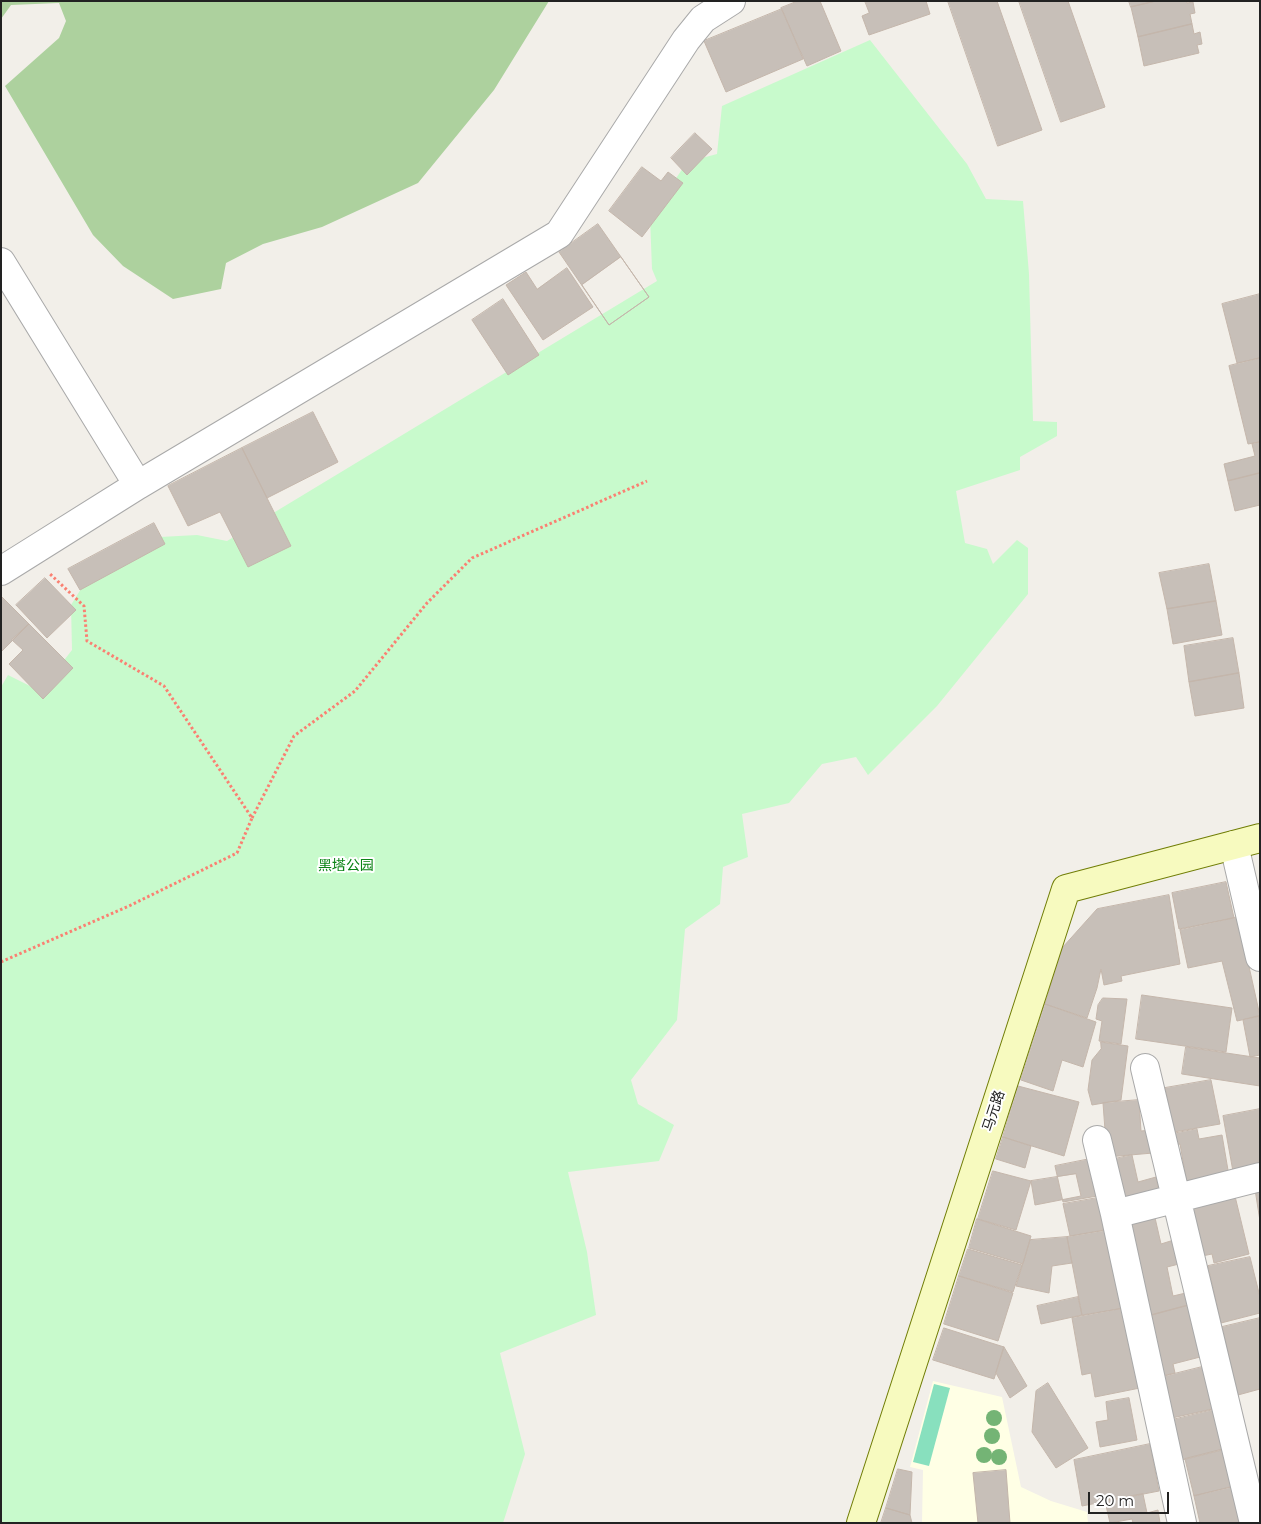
<!DOCTYPE html>
<html>
<head>
<meta charset="utf-8">
<style>
	body { margin:0 }
	#map { position:relative; width:1261px; height:1524px; overflow:hidden; background:#f2efe9; font-family:Montserrat,sans-serif }
	canvas { display:block }
	.frame { position:absolute; inset:0; border:2px solid #222; pointer-events:none }
	.scale { position:absolute; left:1088px; top:1492px; width:81px; height:22px; box-sizing:border-box; border:2px solid #222; border-top:0; padding-left:6px; font-size:15px; line-height:18px; white-space:nowrap; color:#222; -webkit-text-stroke:4px #fff; paint-order:stroke }
</style>
</head>
<body>
<div id="map">
<canvas width="1261" height="1524"></canvas>
<div class="frame"></div>
<div class="scale">20 m</div>
</div>
<script>
const g = document.querySelector('canvas').getContext('2d');
g.lineJoin = 'round';
function paint(path, color) {
  g.fillStyle = color;
  g.fill(path, 'evenodd');
}
function trace(path, color, width, dash) {
  g.strokeStyle = color;
  g.lineWidth = width;
  g.lineCap = dash ? 'butt' : 'round';
  g.setLineDash(dash || []);
  g.stroke(path);
}
function drawText(font, color, halo, rows, align = 'center') {
  g.font = font + ' Montserrat,"Noto Sans SC",sans-serif';
  g.lineWidth = 4;
  g.setLineDash([]);
  g.textBaseline = 'middle';
  g.strokeStyle = halo;
  g.fillStyle = color;
  for (const [text, x, y, turn = 0] of rows) {
    g.save();
    g.translate(x, y);
    g.rotate((+turn || 0) * Math.PI / 180);
    g.textAlign = isNaN(turn) ? turn : align;
    if (halo) g.strokeText(text, 0, 0);
    g.fillText(text, 0, 0);
    g.restore();
  }
}
const education = new Path2D(`
	M933,1381L1002,1397L1021,1487L1051,1501L1087,1512L1088,1523H922L923,1470L910,1467Z`);
const forest = new Path2D(`
	M1,1H549L494,90L418,183L322,227L263,244L226,263L221,289L173,299L123,266L93,235L5,86L59,38L66,21L59,3L11,5L1,19Z`);
const park = new Path2D(`
	M870,40L967,164L986,199L1023,201L1029,274L1033,421L1057,422V436L1020,457V470L956,491L965,543L987,549L993,564L1017,540L1028,548V594L937,706L868,775L856,757L822,764L789,803L742,814L748,857L723,867L720,904L685,929L677,1020L631,1080L638,1104L674,1125L659,1161L568,1172L587,1252L596,1315L500,1353L525,1454L503,1523H1V687L8,675L40,691L72,650L71,605L92,571L160,537L197,535L227,541L657,281L652,269L650,217L687,162L717,154L722,106Z`);
const pitch = new Path2D(`
	M934,1384L950,1388L929,1466L913,1462Z`);
const building = new Path2D(`
	M798,1H820L841,51L807,66L781,8Z
	M865,1H926L930,14L869,35L862,16L869,13Z
	M948,1H997L1042,130L998,146Z
	M1019,1H1068L1105,107L1061,122Z
	M1129,1H1156L1131,7Z
	M1156,1H1187V3L1193,2L1195,13L1190,14L1192,24L1138,37L1131,7Z
	M782,9L803,59L726,92L704,41Z
	M1192,24L1194,34L1200,32L1202,44L1197,45L1199,53L1144,66L1138,37Z
	M695,133L712,149L687,175L671,158Z
	M642,167L661,181L668,172L683,183L642,237L609,211Z
	M598,224L649,297L609,325L559,252Z
	M621,257L649,297L609,325L582,285Z
	M567,268L593,307L543,340L506,285L526,272L537,289Z
	M1260,294V358L1237,363L1222,304Z
	M503,299L539,355L508,375L472,320Z
	M1260,358V442L1248,444L1229,366Z
	M313,412L338,462L267,498L242,448Z
	M1260,442V473L1228,481L1224,464L1255,456L1252,444Z
	M242,448L291,546L248,567L220,512L188,526L168,486Z
	M1260,473V505L1235,511L1228,481Z
	M154,523L165,544L80,590L68,569Z
	M1209,564L1216,601L1167,609L1159,573Z
	M45,578L76,610L47,638L16,605Z
	M1,596L29,624L1,652Z
	M1216,601L1222,635L1173,644L1167,609Z
	M29,624L73,668L43,699L9,664L23,650L12,640Z
	M1233,638L1239,673L1189,682L1184,646Z
	M1239,673L1244,708L1195,716L1189,682Z
	M1226,882L1234,918L1179,929L1172,893Z
	M1169,895L1180,964L1121,976L1122,981L1104,985L1101,969L1097,988L1087,1018L1045,1004L1062,948L1097,909Z
	M1238,917L1260,1016L1237,1021L1222,961L1188,968L1180,930Z
	M1142,995L1232,1008L1226,1052L1136,1039Z
	M1103,998L1127,999L1121,1044L1099,1041L1102,1021L1096,1019L1098,1005Z
	M1045,1004L1096,1022L1083,1067L1062,1060L1053,1091L1021,1080Z
	M1259,1016L1260,1055L1250,1057L1243,1020Z
	M1101,1042L1128,1046L1121,1100L1092,1105L1088,1090L1092,1060L1101,1049Z
	M1186,1047L1260,1058V1086L1182,1074Z
	M1211,1080L1220,1124L1174,1132L1165,1088Z
	M1018,1086L1079,1102L1064,1156L1003,1137Z
	M1139,1100L1141,1131L1151,1130L1153,1153L1107,1157L1103,1103Z
	M1260,1109V1172L1234,1177L1223,1116Z
	M1197,1129L1199,1139L1222,1135L1229,1176L1187,1184L1180,1144L1170,1146L1167,1135Z
	M1003,1137L1031,1146L1025,1168L996,1159Z
	M1132,1155L1138,1182L1156,1177L1161,1200L1119,1211L1106,1161Z
	M1095,1158L1103,1195L1063,1202L1055,1166Z
	M993,1171L1031,1181L1016,1230L978,1219Z
	M1076,1174L1081,1196L1035,1205L1031,1181Z
	M1260,1182V1221L1254,1183Z
	M1234,1192L1249,1254L1214,1263L1212,1254L1197,1257L1183,1204Z
	M1103,1197L1110,1229L1070,1236L1063,1204Z
	M1153,1209L1161,1244L1177,1239L1183,1263L1167,1267L1173,1296L1190,1292L1193,1304L1148,1316L1125,1217Z
	M977,1219L1031,1236L1023,1264L969,1248Z
	M1109,1230L1125,1308L1082,1315L1067,1237Z
	M1067,1237L1072,1263L1052,1266L1049,1293L1016,1286L1030,1240Z
	M968,1249L1022,1265L1013,1292L959,1276Z
	M1250,1257L1260,1297V1313L1221,1323L1208,1266Z
	M959,1276L1013,1293L998,1341L944,1324Z
	M1078,1297L1082,1315L1041,1324L1037,1306Z
	M1193,1304L1204,1356L1173,1364L1175,1373L1162,1376L1148,1316Z
	M1125,1308L1140,1388L1095,1397L1091,1373L1082,1375L1072,1318Z
	M1260,1318V1389L1238,1395L1222,1327Z
	M944,1328L1004,1347L994,1379L933,1360Z
	M1004,1347L1027,1386L1010,1398L996,1373Z
	M1206,1366L1217,1408L1172,1418L1162,1377Z
	M1048,1383L1088,1448L1056,1468L1032,1432L1036,1391Z
	M1129,1398L1137,1440L1100,1447L1096,1422L1108,1420L1106,1402Z
	M1217,1409L1226,1449L1182,1460L1172,1420Z
	M1150,1444L1159,1491L1082,1506L1074,1460Z
	M1232,1447L1242,1484L1194,1496L1185,1459Z
	M898,1469L912,1472L910,1515L886,1508Z
	M1006,1470L1010,1523H978L973,1473Z
	M1242,1485L1246,1523H1200L1194,1496Z
	M1143,1494L1147,1513L1158,1510L1160,1523H1133L1132,1519L1110,1523L1105,1501Z
	M886,1508L910,1515L912,1523H881Z`);
const path = new Path2D(`
	M252,818L294,736L355,691L427,603L472,558L647,481
	M1,962L129,906L237,853L252,818L164,686L87,641L84,606L49,573`);
const street = new Path2D(`
	M1,262L138,485
	M1,571L138,485L559,234L686,40L703,19L731,1
	M1234,845L1260,957
	M1145,1068L1254,1523
	M1097,1140L1115,1214L1182,1523
	M1115,1214L1260,1177`);
const secondary = new Path2D(`
	M861,1523L1066,889L1260,838`);
const trees = [
	[994,1418],
	[992,1436],
	[984,1455],
	[999,1457]
];
const parkNames = [
	["黑塔公园",346,866]
];
const streetNames = [
	["马元路",994,1111,-72]
];
paint(education, '#ffffe5');
paint(forest, '#add19e');
paint(park, '#c8facc');
paint(pitch, '#88e0be');
paint(building, '#c7bfb8');
trace(building, '#c4b6ab', 1);
trace(street, '#a9a9a9', 30);
trace(secondary, '#707d05', 30);
trace(path, '#fa8072', 3, [2.5, 2.5]);
trace(street, '#fff', 28);
trace(secondary, '#f7fabf', 28);
g.fillStyle = '#74b475';
for (const [x, y] of trees) {
  g.beginPath();
  g.arc(x, y, 8, 0, 2 * Math.PI);
  g.fill();
}
drawText('14px', '#0c8416', '#fff', parkNames);
drawText('14px', '#222', '#fff', streetNames);
</script>
</body>
</html>
